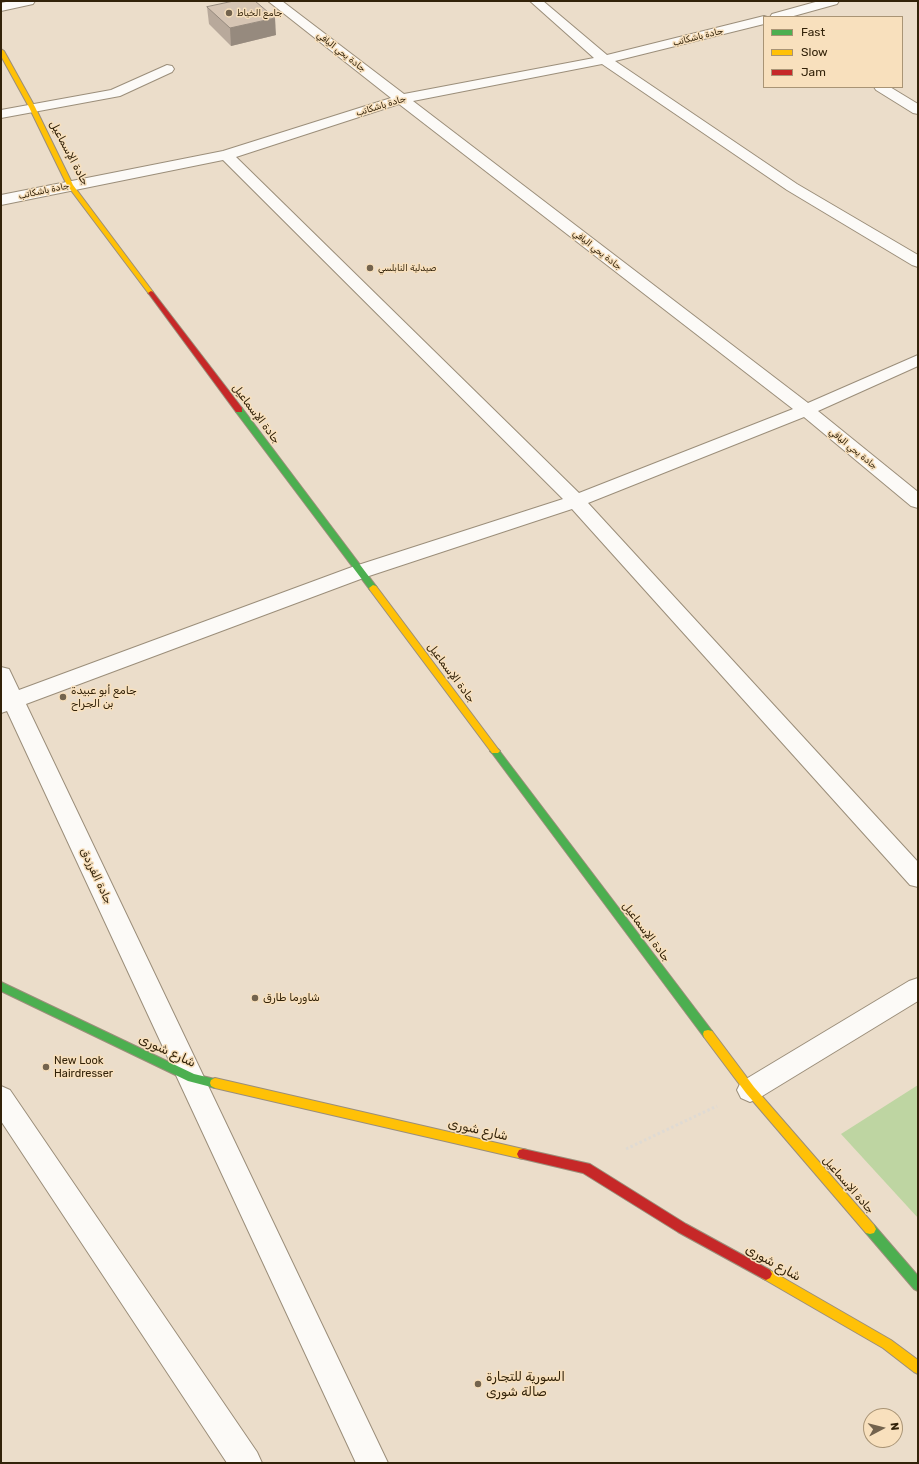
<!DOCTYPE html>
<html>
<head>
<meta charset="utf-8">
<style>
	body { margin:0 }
	#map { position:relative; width:919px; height:1464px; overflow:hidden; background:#ebddca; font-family:Rubik,sans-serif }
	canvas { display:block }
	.frame { position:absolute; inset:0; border:2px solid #322209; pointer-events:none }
	.legend { position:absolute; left:763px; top:16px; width:140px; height:72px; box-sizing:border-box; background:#f8e0bd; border:1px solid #a99475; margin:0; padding:5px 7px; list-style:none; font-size:12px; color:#322209 }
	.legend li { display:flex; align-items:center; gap:8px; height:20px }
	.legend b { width:20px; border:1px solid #a99475 }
	.north { position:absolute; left:863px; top:1408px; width:40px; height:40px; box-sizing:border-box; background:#f8e0bd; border:1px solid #a99475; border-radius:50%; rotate:83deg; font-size:11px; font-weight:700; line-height:16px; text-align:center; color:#322209 }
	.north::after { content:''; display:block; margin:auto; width:14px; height:18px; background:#73634d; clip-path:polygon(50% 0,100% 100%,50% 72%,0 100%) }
</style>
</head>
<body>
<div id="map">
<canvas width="919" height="1464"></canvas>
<div class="frame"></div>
<ul class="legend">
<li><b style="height:5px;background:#4caf50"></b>Fast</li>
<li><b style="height:5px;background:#ffc107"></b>Slow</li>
<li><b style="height:5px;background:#c62828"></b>Jam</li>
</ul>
<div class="north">N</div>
</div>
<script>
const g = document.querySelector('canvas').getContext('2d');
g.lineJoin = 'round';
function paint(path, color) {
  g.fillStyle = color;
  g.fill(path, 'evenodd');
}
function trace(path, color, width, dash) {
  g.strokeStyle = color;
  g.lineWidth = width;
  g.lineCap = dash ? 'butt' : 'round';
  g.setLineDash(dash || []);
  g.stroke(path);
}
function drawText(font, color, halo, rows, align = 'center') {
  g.font = font + ' Rubik,Cairo,sans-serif';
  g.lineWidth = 3;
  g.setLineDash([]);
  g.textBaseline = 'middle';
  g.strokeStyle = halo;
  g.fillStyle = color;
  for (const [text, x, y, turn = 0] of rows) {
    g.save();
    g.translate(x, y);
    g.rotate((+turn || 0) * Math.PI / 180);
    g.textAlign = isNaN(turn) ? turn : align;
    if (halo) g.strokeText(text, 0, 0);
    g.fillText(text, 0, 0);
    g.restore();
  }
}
const green = new Path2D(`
	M918,1085V1218L841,1134Z`);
const path = new Path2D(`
	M626,1149L717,1106`);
const lane = new Path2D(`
	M167,65L172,66L174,69L172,72L120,96L1,118V110L111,90Z
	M918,978V1001L759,1098L750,1102L741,1098L737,1090L741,1082L909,981Z`);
const street = new Path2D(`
	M11,1H35L33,4L1,11V3Z
	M268,1H282L404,94L594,58L530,1H543L607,55L764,16L767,17H764V24L615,61L797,184L918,255V267L912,265L787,190L602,64L413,101L808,403L918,355V366L818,411L918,492V508L911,506L804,417L588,503L918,862V887L910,885L572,509L366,577L26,704L388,1463H356L7,711L1,713V667L9,669L19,690L352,567L563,499L223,160L1,205V195L223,151L391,98ZM399,104L793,409L579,493L236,157Z
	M819,1H839L837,4L790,17H770L772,14Z
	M874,87H890L918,104V114L913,113L876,90Z
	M1,1086L10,1090L257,1452L262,1463H227L1,1121Z`);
const fast = new Path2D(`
	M236,408H242L376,586L377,588L376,590H370L236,412Z
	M495,748L498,749L712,1031L713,1034L712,1037L708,1038L704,1037L492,753L490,751Z
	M1,982L194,1074L219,1080L220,1083L219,1086L215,1088L188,1081L1,991Z
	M870,1224L874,1225L918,1276V1291L914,1289L866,1233L864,1229L866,1225Z`);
const slow = new Path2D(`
	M1,49L4,51L35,107L73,185L153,292V294H149L67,185L29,107L1,56Z
	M373,585L376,586L498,749L500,751L498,753H492L370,590L369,588Z
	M708,1030L712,1031L754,1087L874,1225L876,1229L874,1233L870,1234L866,1233L746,1093L704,1037L703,1034L704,1031Z
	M215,1078L523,1149L527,1150L529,1154L527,1158L523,1159L215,1088L211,1086L210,1083L211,1080Z
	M766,1268L891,1340L918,1360V1374L914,1372L883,1348L762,1278L760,1274L762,1270Z`);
const jam = new Path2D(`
	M151,291L153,292L242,408V412H236L149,294L148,293Z
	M523,1149L590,1164L686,1224L770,1270L772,1274L770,1278L766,1280L762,1278L678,1232L583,1173L519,1158L517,1154L519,1150Z`);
const wall = new Path2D(`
	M207,7L276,35L231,46L209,24Z`);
const shadedWall = new Path2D(`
	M275,18L276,35L231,46L230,28Z`);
const building = new Path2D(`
	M234,1H255L275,18L230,28L207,7Z`);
const markers = [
	[229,13,4,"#73634d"],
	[370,268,4,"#73634d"],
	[63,697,4,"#73634d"],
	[255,998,4,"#73634d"],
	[46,1067,4,"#73634d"],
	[478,1384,4,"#73634d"]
];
const farPoinames = [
	["جامع الخياط",237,13],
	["صيدلية النابلسي",378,268]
];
const farStreetnames = [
	["جادة باشكاتب",698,37,-14],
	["جادة يحي اليافي",341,52,38],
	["جادة باشكاتب",381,106,-17],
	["جادة باشكاتب",44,191,-12],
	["جادة يحي اليافي",597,250,38],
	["جادة يحي اليافي",853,449,39]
];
const streetNames = [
	["جادة الإسماعيل",69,153,62],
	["جادة الإسماعيل",256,414,53],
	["جادة الإسماعيل",451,673,53],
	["جادة الفرزدق",96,876,65],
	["جادة الإسماعيل",646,932,53],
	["جادة الإسماعيل",848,1185,49]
];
const poiNames = [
	["جامع أبو عبيدة",71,691],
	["بن الجراح",71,704],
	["شاورما طارق",263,998],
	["New Look",54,1061],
	["Hairdresser",54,1074]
];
const nearStreetnames = [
	["شارع شورى",167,1051,25],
	["شارع شورى",478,1130,13],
	["شارع شورى",773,1263,29]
];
const nearPoinames = [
	["السورية للتجارة",486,1377],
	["صالة شورى",486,1392]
];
paint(green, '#bed5a2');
trace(lane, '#9b8e7a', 2);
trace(street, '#9b8e7a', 2);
trace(fast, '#9b8e7a', 2);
trace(slow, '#9b8e7a', 2);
trace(jam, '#9b8e7a', 2);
trace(path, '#dfdad3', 3, [2.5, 2.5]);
paint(lane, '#fcfaf7');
paint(street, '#fcfaf7');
paint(fast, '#4caf50');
paint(slow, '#ffc107');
paint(jam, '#c62828');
paint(wall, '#b8a99b');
paint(shadedWall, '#968a7e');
paint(building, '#d6c5b4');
trace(building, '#968a7e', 1);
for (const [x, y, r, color] of markers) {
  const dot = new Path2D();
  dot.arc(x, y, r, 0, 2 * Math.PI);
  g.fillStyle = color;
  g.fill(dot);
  trace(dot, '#f8e0bd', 1.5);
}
drawText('9px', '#322209', '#f8e0bd', farPoinames, 'left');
drawText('9px', '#322209', '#f8e0bd', farStreetnames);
drawText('11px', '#322209', '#f8e0bd', streetNames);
drawText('11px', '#322209', '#f8e0bd', poiNames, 'left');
drawText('13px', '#322209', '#f8e0bd', nearStreetnames);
drawText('13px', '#322209', '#f8e0bd', nearPoinames, 'left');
</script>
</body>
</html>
